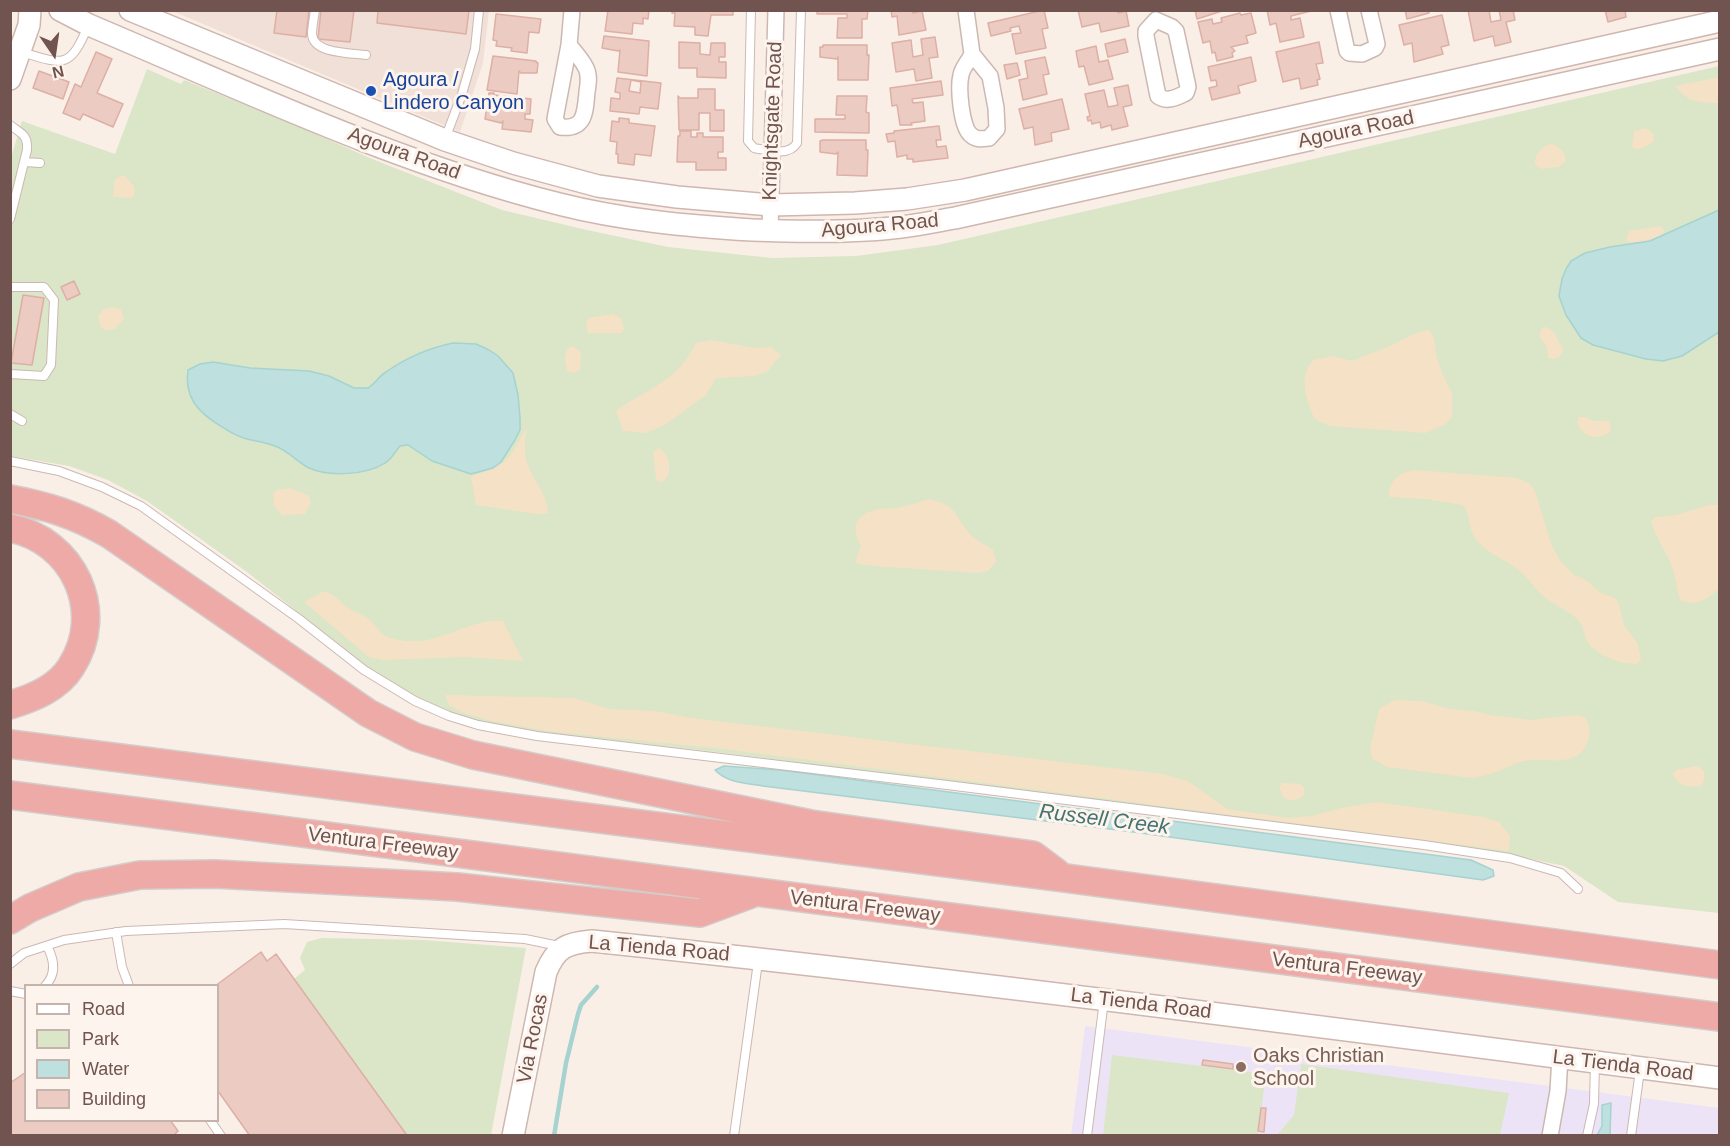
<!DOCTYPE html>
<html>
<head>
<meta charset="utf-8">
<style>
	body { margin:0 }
	#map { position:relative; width:1730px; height:1146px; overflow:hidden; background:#faefe7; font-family:Helvetica,sans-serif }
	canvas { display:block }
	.frame { position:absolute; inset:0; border:12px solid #71544f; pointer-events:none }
	.legend { position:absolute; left:24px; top:984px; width:195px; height:138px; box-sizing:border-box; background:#fdf4ed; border:2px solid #c5b4ae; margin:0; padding:8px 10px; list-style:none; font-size:18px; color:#71544f }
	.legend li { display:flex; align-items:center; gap:12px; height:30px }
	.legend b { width:30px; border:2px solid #c5b4ae }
	.north { position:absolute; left:24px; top:24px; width:60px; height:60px; -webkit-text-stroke:4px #fdf4ed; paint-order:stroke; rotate:167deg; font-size:16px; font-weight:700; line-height:24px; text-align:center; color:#71544f }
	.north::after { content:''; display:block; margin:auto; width:21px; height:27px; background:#71544f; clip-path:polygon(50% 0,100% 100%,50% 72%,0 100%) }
</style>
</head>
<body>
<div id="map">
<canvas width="1730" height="1146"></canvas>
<div class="frame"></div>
<ul class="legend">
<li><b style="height:8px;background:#fff"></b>Road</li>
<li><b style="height:16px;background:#dae6c7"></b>Park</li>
<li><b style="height:16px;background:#bee1df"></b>Water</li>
<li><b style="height:16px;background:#eccbc2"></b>Building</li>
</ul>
<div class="north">N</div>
</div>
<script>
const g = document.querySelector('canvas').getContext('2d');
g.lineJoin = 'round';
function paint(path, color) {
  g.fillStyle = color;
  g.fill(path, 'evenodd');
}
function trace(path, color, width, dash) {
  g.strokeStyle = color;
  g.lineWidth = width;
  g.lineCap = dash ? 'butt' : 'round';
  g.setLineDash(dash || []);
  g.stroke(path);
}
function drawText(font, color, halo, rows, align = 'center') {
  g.font = font + ' Helvetica,sans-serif';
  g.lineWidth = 6;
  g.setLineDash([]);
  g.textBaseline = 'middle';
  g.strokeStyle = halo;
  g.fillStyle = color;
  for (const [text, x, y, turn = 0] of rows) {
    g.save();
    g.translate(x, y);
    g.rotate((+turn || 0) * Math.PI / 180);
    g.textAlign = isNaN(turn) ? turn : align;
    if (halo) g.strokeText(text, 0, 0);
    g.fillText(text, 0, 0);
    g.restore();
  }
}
const residential = new Path2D(`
	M172,11H489L483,63L460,132Z`);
const education = new Path2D(`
	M1085,1026L1720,1108L1719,1136H1071Z`);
const green = new Path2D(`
	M1719,66V913L1618,902L1564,866L1512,855L725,753L548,733L495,725L446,712L418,699L375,673L247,572L147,501L108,480L69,466L11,456L10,161L22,121L115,154L147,69L181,84L184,80L300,127L372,159L502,210L587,230L668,247L772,258L856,256L938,245Z
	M322,938L424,940L526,948L491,1135H404L406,1134L294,979L305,970L300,958L307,942Z
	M1112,1055L1259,1073L1265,1081L1258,1135L1103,1136Z
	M1301,1064L1509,1093L1500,1135H1277L1294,1115Z`);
const sand = new Path2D(`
	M1719,77V103C1700,103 1687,102 1675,86Z
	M1646,128L1653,133L1654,142L1640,149H1635L1632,146L1634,131Z
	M1550,144L1555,145L1564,152L1566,161L1559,167L1541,169L1535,165C1534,155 1540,147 1550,144Z
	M120,176H125L134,186L135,193L132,198L113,197L114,181Z
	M1660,226L1664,230L1663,234C1652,239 1638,245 1626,241L1629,231Z
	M112,307L121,309L124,319L115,329L105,330L100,326L98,316L103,309Z
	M612,314L621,318L624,329L621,333H588L586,323L589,318Z
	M1547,327L1554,332L1563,350C1562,357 1555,361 1548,358L1547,347L1539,336L1542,328Z
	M1429,330L1434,338L1437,358L1443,375L1452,393V417L1446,424L1426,433L1343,427L1327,425L1314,418C1306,398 1298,378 1313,360L1333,356L1352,361L1390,346L1416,333Z
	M711,340L755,348L771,347L781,355L768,371L755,376L716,378L706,395L665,425L645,433L623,431L616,411C649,387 676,383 696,343Z
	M572,346L581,352L580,370L574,373L567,371L565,359L567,349Z
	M1579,417H1586L1593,421H1609L1611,431C1599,442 1582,437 1577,422Z
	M527,427C525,441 523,452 528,465C534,483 548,494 548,513L536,514L476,505L471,476C508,466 509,459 527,427Z
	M659,448C670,454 674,476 662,482L656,480L653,452Z
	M1415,470L1517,478L1530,484L1535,491L1551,544L1561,562L1574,575L1586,580L1601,593L1615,598L1619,604L1624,625L1638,644L1641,660L1637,664C1622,664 1605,658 1594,649C1583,641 1586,627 1576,618C1566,609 1552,604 1542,595C1532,585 1525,574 1513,566C1501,558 1488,553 1478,542C1467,529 1471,515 1463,505L1425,499L1390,497L1388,494C1392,479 1399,472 1415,470Z
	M290,488L309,496L311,503L305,514L282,515L274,506L273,494L276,490Z
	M929,499C959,505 954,518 972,536C978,542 987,545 993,550L996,562L988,571L978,573L873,566L855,563L861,546C850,526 855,514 879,509C885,508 891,509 897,508C908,506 919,502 929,499Z
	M1709,505H1719V589C1704,600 1701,606 1681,601C1676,589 1676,576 1671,564C1665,549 1655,537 1651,521L1656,517L1676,515Z
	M324,591C339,597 338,601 350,609C356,613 365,615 370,620C380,629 379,636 395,639C437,650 465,618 503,621L523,661L466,657L383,660L369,657L304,602Z
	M445,695L575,698L609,709L655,711L692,718L1163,774L1188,781L1227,809L1288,818L1312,816L1341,808L1377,802L1484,817L1499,822L1510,836L1509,851L723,749L547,731L492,721L464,713L449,705Z
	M1395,700L1422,701L1450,709L1474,711L1490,715L1531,720L1576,715L1585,717C1590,727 1591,733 1587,743C1577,771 1539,755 1520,762C1504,768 1490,776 1472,778L1386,767L1372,758L1370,749L1379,709Z
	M1697,766C1706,770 1707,779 1701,786C1689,788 1677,786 1673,774L1676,770Z
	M1282,783L1300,784L1304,788V795C1298,801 1291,802 1284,798L1279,788Z`);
const water = new Path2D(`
	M1719,210V332L1682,356L1663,361L1646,359L1593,345L1581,338L1566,315L1559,296L1562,279L1566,269L1571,261L1585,253L1610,247L1650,241Z
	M453,343L476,344L489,350L498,356L513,373L518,395L520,418V430L515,440L501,462L493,468L471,474L432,461L408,445L400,446C395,452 392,459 385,463C367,475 329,477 309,468C297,462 289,451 275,446C264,442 254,441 244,438C235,436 227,430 219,425C198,412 184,397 188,370L200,364L213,362L250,368L309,371L329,376L354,388H368C375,384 379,376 386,372C406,358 429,348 453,343Z
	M724,766L780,770L1471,860L1493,870L1494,876L1483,880L1126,831L763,786C746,783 727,783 715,770Z
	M1611,1103L1610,1135H1597L1602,1126V1105Z`);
const stream = new Path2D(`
	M554,1136L566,1063L578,1014L581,1005L597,987`);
const building = new Path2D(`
	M277,10H309L306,37L274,33Z
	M321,10H354L350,42L318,39Z
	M378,10H469L466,34L377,23Z
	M608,10H649L648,19L643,18V24L633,23L632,34L605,31Z
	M672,10H733V15H711L708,36L695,35V27L674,26L675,13H672Z
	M817,10H868L867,19H862V38H837L838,18H847V14H817Z
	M891,10H912L913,13L922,11L926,30L899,35L897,16L892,17Z
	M1044,10L1048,28L1042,29L1046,48L1016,54L1012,34L1021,33L1019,26L1010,28L1011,31L991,36L988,23Z
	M1078,10H1118V13L1126,11L1129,26L1101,32L1099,23L1082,27Z
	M1195,10H1222V11L1197,19Z
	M1267,10H1315L1291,16V20L1300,18L1304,37L1280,42L1276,23L1270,25Z
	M1405,10H1429V13L1407,19Z
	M1468,10H1489L1491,22L1501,20L1499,10H1513L1515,20L1506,22L1511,42L1495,46L1493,36L1474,41Z
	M1605,10H1625L1626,17L1608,22Z
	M1240,13L1241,15L1251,13L1256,33L1246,36L1248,43L1231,47L1235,51L1232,53L1233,57L1217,61L1215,52L1212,53L1210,41L1203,43L1198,22L1212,19L1213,24L1222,22L1221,18Z
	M496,14L541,19L539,33L529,32L527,53L511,51L512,48L496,46L497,41L493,40Z
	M1442,15L1449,45L1441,47L1443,54L1414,62L1412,43L1404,45L1399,25Z
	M604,36L649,41L647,76L618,72L620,50L618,51L602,48Z
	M935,37L938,57L929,58L932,78L916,81L914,69L896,72L892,43L911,40L913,57L923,55L921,39Z
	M1125,39L1128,52L1108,57L1105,44Z
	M679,42L700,43V54L710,55L711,43H725V57H719V62H726V78L697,77V68H679Z
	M1319,42L1323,63L1316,64L1320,79L1317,80L1318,85L1301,89L1299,78L1283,82L1276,52Z
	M823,45H867V55H869L868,80H838V57L837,59L820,57V47H823Z
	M1096,46L1099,62L1108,60L1113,79L1089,85L1084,66L1079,67L1076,51Z
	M96,52L112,59L97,93L123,104L113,127L83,114L80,120L63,113L75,84L81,87Z
	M493,56L536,61V62L538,63L537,73H521L519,71L517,94L487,90Z
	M1045,57L1049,74L1043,75L1047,94L1023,100L1019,80L1028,78L1025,61Z
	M1251,57L1256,81L1238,86L1240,93L1212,100L1209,88L1217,86L1216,80L1211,81L1208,67Z
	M1017,63L1020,75L1007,79L1004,65Z
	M39,71L69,82L63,99L33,88Z
	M617,78L661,83L658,109L640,107L639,114L610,111L611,98L620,99V93L615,92ZM631,80L641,82L640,93L629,91Z
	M941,81L943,95L912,99L913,103L923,102L925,121L911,123L912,125H900L897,105L892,106L890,88Z
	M1128,85L1132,105L1123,107L1128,126L1112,130L1111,125L1101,128L1100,122L1092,124L1091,120L1088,121L1087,117L1090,116L1085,94L1104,90L1108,107L1118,105L1114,88Z
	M698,89H715V110H724V131H710V113H699V130H679L678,96L680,98H698Z
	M489,93H494V95L531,99L530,114H525V119L533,120L531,132L502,129L503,121L501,123L485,119Z
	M837,96H867L866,112L869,113V133L815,132V119H845V115H836Z
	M1062,99L1069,129L1051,133L1052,141L1035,145L1033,127L1024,129L1019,109Z
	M619,118L629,119V123L655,126L651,156L635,154L634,165L618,163V154H616L617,142L610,141L612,121L619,122Z
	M939,126L941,140H936L937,147L946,146L948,158L913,162V159H907V155L897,157L895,141L888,142L886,134L894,133V131Z
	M680,131H691V137H697V133H703V137H723V152H718V158H726V170H696V162H677L678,136H680Z
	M823,140H866V150H868L867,176L837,175L838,152L836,154L820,152V141Z
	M74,281L80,294L67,300L61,287Z
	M23,295L44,298L32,365L11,363Z
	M261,952L267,961L276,954L406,1134L404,1136H250L218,1091V986H215Z
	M1203,1060L1233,1064V1069L1202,1065Z
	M26,1072V1120H170L178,1131L173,1136H10V1083Z
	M1261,1108H1266L1264,1132L1258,1131Z`);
const lane = new Path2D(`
	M315,10C314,18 312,27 312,34C313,54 351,53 366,55
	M751,10L748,141L754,148C766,150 789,157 797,143L801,10
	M22,52C63,65 70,69 88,26
	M10,125C22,134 28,135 27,150L10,219
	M445,139L462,94L475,49L479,10
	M25,162L40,163
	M10,287H44L54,300L51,365L44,376L10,374
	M10,414L22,421
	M10,461L59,471L102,487L141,506L299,619L364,670L415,701L449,716L478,725L537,736L947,785L1424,845L1510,858L1561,873L1578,889
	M116,932L122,967L129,986
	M10,964L24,953L64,940L126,931L284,924L525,939L559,946
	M45,986C57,974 54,959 47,946
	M10,991L26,994
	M210,1120L221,1136
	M734,1136L758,962
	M1087,1136L1104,1000
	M1587,1136L1594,1104L1595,1063
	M1631,1136L1640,1070`);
const street = new Path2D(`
	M966,10L972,54L990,76L996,108L997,129L989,138C982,139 976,140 971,135C961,128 958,87 961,75C962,68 969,61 972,54
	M1338,10L1347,51L1349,53L1362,54L1375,48L1377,44L1369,10
	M1156,20L1172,27L1176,31L1188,87L1186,93C1177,97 1167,103 1158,96L1146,36V31Z
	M569,45C575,52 582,60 586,68C590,76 588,85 587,92C585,113 585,130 560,127L555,119L569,45L572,10
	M770,231L776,10
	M1550,1136L1558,1091L1560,1057`);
const secondary = new Path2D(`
	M60,10L89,25C243,90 396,163 559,204C622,220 687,226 752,230C801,232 852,233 901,227C919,225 937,221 955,218L1720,49
	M130,10L445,140L513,163L598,186L677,197L771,205L855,203L907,199L965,190L1720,21
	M10,79L29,25L30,10
	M513,1136L546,972C556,948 566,943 592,941C968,980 1344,1030 1720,1078`);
const highway = new Path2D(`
	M10,499C48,506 76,515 109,534L368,713L415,737L473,755L811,824L1033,855L1057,873
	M10,528C73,540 107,611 71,667C58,688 33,698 10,705
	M10,744L1065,878L1720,965
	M10,795L1720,1017
	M10,920L30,908L79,887L140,875L215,874L457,887L700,913L751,894`);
const markers = [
	[371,91,6,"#1a4fb4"],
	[1241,1067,6,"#8d6e63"]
];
const transitNames = [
	["Agoura /",383,80],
	["Lindero Canyon",383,103]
];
const streetNames = [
	["Knightsgate Road",773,121,-88],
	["Agoura Road",1356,130,-12],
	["Agoura Road",404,154,20],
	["Agoura Road",880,226,-5],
	["Ventura Freeway",383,844,7],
	["Ventura Freeway",865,907,7],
	["La Tienda Road",659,949,5],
	["Ventura Freeway",1347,969,7],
	["La Tienda Road",1141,1004,7],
	["Via Rocas",533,1039,-79],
	["La Tienda Road",1623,1066,7]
];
const educationNames = [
	["Oaks Christian",1253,1056],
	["School",1253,1079]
];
const waterNames = [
	["Russell Creek",1104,820,7]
];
paint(residential, '#f0e0d7');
paint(education, '#ece4f6');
paint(green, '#dae6c7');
paint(sand, '#f5e1c6');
paint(water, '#bee1df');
trace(water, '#a6d2d0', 1.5);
trace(stream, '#a6d2d0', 4.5);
paint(building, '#eccbc2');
trace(building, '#ddafa5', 1.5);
trace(lane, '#ccb8b2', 10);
trace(street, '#ccb8b2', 18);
trace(secondary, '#cfb7b0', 24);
trace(highway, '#d4ccca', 30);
trace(lane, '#fff', 8);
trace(street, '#fff', 15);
trace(secondary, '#fff', 21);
trace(highway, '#edaaa6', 27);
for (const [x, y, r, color] of markers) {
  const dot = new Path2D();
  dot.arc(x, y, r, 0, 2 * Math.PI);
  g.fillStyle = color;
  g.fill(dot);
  trace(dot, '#fdf4ed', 2);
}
drawText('20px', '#164399', '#fdf4ed', transitNames, 'left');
drawText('20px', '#71544f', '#fdf4ed', streetNames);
drawText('20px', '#785e54', '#fdf4ed', educationNames, 'left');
drawText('italic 21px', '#447472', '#fdf4ed', waterNames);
</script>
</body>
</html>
